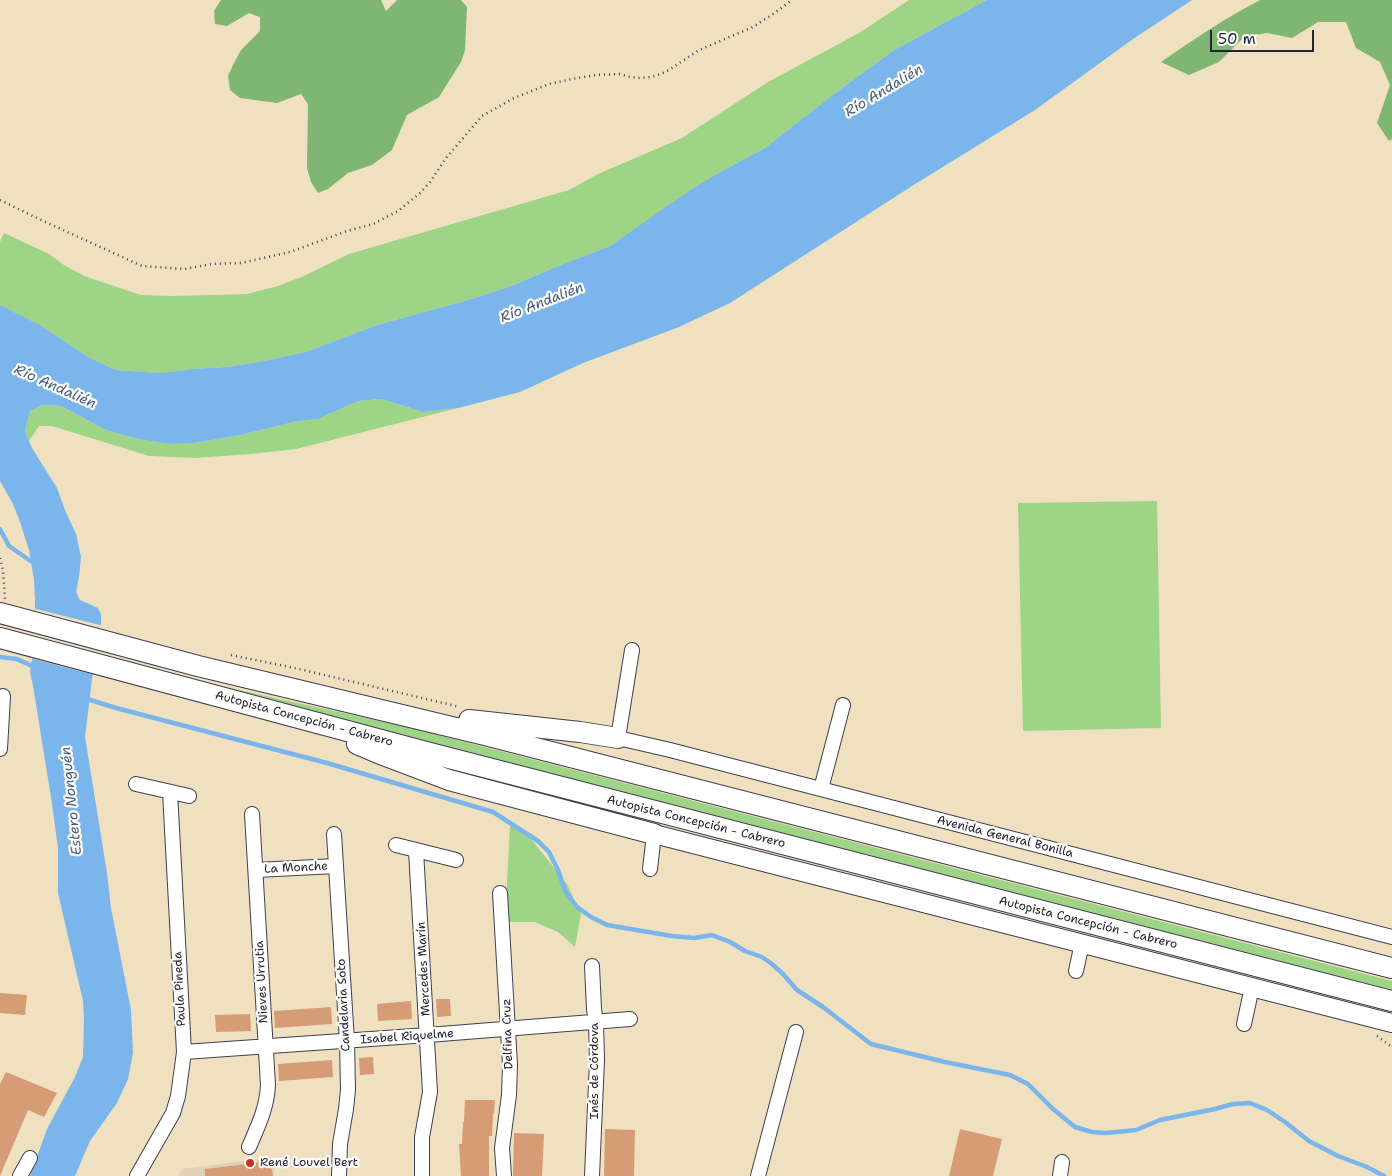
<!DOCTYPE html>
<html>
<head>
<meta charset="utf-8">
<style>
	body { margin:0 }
	#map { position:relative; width:1392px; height:1176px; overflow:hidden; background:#efe0c0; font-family:"Shantell Sans",sans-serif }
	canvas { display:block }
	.scale { position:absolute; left:1210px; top:30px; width:104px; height:22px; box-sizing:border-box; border:2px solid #22223b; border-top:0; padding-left:6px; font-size:15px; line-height:18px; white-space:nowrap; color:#22223b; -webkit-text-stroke:4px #fdfcf7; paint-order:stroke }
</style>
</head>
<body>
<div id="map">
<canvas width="1392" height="1176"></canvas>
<div class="scale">50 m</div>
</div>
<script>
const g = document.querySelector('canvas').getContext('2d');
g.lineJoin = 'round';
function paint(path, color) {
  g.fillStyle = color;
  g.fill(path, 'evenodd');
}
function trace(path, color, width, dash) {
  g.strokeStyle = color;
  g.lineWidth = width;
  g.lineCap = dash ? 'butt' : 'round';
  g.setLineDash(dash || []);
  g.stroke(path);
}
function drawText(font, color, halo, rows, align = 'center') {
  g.font = font + ' "Shantell Sans",sans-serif';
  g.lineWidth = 4.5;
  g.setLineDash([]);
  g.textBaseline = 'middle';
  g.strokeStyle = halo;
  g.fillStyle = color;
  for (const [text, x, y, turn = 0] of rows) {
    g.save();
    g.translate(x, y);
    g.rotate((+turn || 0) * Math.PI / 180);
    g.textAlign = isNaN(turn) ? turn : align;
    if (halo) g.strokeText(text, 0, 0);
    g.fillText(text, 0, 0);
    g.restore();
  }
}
const built = new Path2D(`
	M272,1157L275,1176H178L182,1169Z`);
const green = new Path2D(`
	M909,0H987L894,50L834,94L765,148L722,171L610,246L563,264L514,285L468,300L377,325L306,352L264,361L226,367L192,369L161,373L116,370L88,357L40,325L0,305V242L4,233L49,254L64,265L84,276L141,295L173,296L247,294L278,286L304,276L349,254L569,190L598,174L682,138L768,82L859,33Z
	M381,399L424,412L458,408L296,449L251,454L195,458L149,456L52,426H39L29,441L25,431L30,411L43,405L61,406L106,430L138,439L169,444L194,443L236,436L298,421L318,419L358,401Z
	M1157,501L1161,728L1023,731L1018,503Z
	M180,677L407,727L1392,981V992L405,737Z
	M510,825L531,839L567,884L581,914L575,947L558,932L535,922H505Z`);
const forest = new Path2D(`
	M221,0H381L386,11L397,0H461L467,7L465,50L461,62L439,97L407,115L392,150L372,165L348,173L328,189L318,193L311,182L307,168L308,104L301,94L277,103L240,98L230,90L228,76L233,65L241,50L260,31V17L249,13L227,26L215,24L214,11Z
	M1260,0H1392V139L1389,141L1377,123L1390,85L1380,62L1356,48L1346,22H1318L1292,38L1267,33L1244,37L1219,62L1189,75L1161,62C1193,40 1225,18 1260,0Z`);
const water = new Path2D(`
	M987,0H1192L1133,39L1035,110L912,186L730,303L679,327L583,363L520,392L458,408L424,412L381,399L358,401L318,419L298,421L236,436L194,443L169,444L138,439L106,430L61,406L43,405L30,411L25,431L32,448L57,488L65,510L76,534L81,557L79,577L76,592L80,600L98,608L101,614V627L92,679L85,737L107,873L111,908L131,1010L133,1053L128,1079L117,1103L90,1141L75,1176H30L47,1129L75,1077L83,1057L84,1019L83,1001L58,893V848L51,797L33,686L30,672L36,634L35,616V600L34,580L29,550L20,522L13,504L0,481V305L40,325L88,357L116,370L161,373L192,369L226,367L264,361L306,352L377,325L468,300L514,285L563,264L610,246L689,191L722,171L765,148L834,94L894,50Z`);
const pier = new Path2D(`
	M32,608L104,626L95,675L29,658L33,634Z`);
const stream = new Path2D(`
	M0,529L9,546L35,564
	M0,657L17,659L34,667
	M84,698L116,708L327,763L493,812L538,841L549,852L558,870L565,891L577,907L591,917L607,925L672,936L694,938L712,935L730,942L745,951L762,957L772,964L783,974L797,990L823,1007L871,1044L945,1062L1010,1075L1028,1084L1053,1109L1075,1127L1092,1132L1106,1133L1136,1130L1160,1120L1215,1109L1233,1104L1250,1103L1267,1110L1285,1122L1309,1141L1338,1156L1367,1167L1384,1176`);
const building = new Path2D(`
	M0,993L27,995L25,1015L0,1013Z
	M436,999H450L451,1016L437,1017Z
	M411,1001L412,1019L378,1021L377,1004Z
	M331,1007L332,1024L275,1028L274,1011Z
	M250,1014L251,1031L216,1032L215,1015Z
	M373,1057L374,1074L360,1075L359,1058Z
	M332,1060L333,1077L279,1081L278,1064Z
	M6,1072L57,1093L44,1117L28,1110L0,1176V1084Z
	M465,1100H495L494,1114H493L492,1136H489V1176H461L459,1144H462L463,1122H464Z
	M605,1129L635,1130L634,1176H604Z
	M960,1129L1002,1139L993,1176H949Z
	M514,1133L544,1134L542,1176H513Z
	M271,1161L273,1176H205V1169Z`);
const path = new Path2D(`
	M0,200L39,219L142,266L185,269L211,264L241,263L290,252L347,231L373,224L398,211L420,193L430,182L446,158L482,116L514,98L549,84L572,79L596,75L619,74L630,77L640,78L651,77L661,74L669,70L699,50L753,27L776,12L792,0
	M0,558L3,570L5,599
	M231,655L299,669L460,707
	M1377,1036L1392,1047`);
const minor = new Path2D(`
	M632,650L618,738L670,750L1392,937
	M0,749L3,696
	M136,784L189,796
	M821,789L843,705
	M334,834L347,1041L348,1090L346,1109L340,1144L339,1176
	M396,845L456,860
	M416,851L430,1092L422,1137V1176
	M650,869L654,834
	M256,870L336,866
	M500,893L510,1065L509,1095L502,1148L504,1176
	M592,966L594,1009L596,1022L597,1060L592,1176
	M1076,971L1082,943
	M1244,1024L1252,987
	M184,1052L428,1035L630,1019
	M249,1147C258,1126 267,1108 268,1085L252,814
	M20,1176L30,1158
	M137,1176L173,1113L178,1096L184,1052L170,792
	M758,1176L796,1032
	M1060,1176L1062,1162`);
const major = new Path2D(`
	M654,834L1392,1023`);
const highway = new Path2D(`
	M0,613L198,666L485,735L1392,968
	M0,638L422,751L1392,1001
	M469,720L580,732L618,738
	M357,744L383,755L449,780L654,834`);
const markers = [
	[250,1163,5,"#c8321e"]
];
const streetNames = [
	["Autopista Concepción - Cabrero",304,719,15],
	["Autopista Concepción - Cabrero",696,822,14],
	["Avenida General Bonilla",1005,837,14],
	["La Monche",296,868,-3],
	["Autopista Concepción - Cabrero",1088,923,14],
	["Mercedes Marín",424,969,-93],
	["Nieves Urrutia",262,982,-93],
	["Paula Pineda",180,989,-93],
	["Candelaria Soto",344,1005,-93],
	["Delfina Cruz",508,1034,-92],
	["Isabel Riquelme",407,1037,-4],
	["Inés de Córdova",595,1071,-90]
];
const poiNames = [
	["René Louvel Bert",260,1163]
];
const waterNames = [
	["Río Andalién",884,91,-31],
	["Río Andalién",542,303,-21],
	["Río Andalién",55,387,24],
	["Estero Nonguén",72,801,-96]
];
paint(built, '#e1d2b5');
paint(green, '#9ed485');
paint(forest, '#7eb672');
paint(water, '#7ab5ec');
paint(pier, '#efe0c0');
trace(stream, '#7ab5ec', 4.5);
paint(building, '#d59c75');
trace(minor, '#413e4f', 16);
trace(major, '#413e4f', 20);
trace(highway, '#413e4f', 22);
trace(path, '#413e4f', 2.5, [1, 4]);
trace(minor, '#fff', 14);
trace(major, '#fff', 18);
trace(highway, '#fff', 20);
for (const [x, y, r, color] of markers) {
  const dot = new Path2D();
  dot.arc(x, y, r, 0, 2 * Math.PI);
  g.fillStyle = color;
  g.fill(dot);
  trace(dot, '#fdfcf7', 2);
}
drawText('12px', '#22223b', '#fdfcf7', streetNames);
drawText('12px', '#22223b', '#fdfcf7', poiNames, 'left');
drawText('italic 14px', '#455d82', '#fdfcf7', waterNames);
</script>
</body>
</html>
